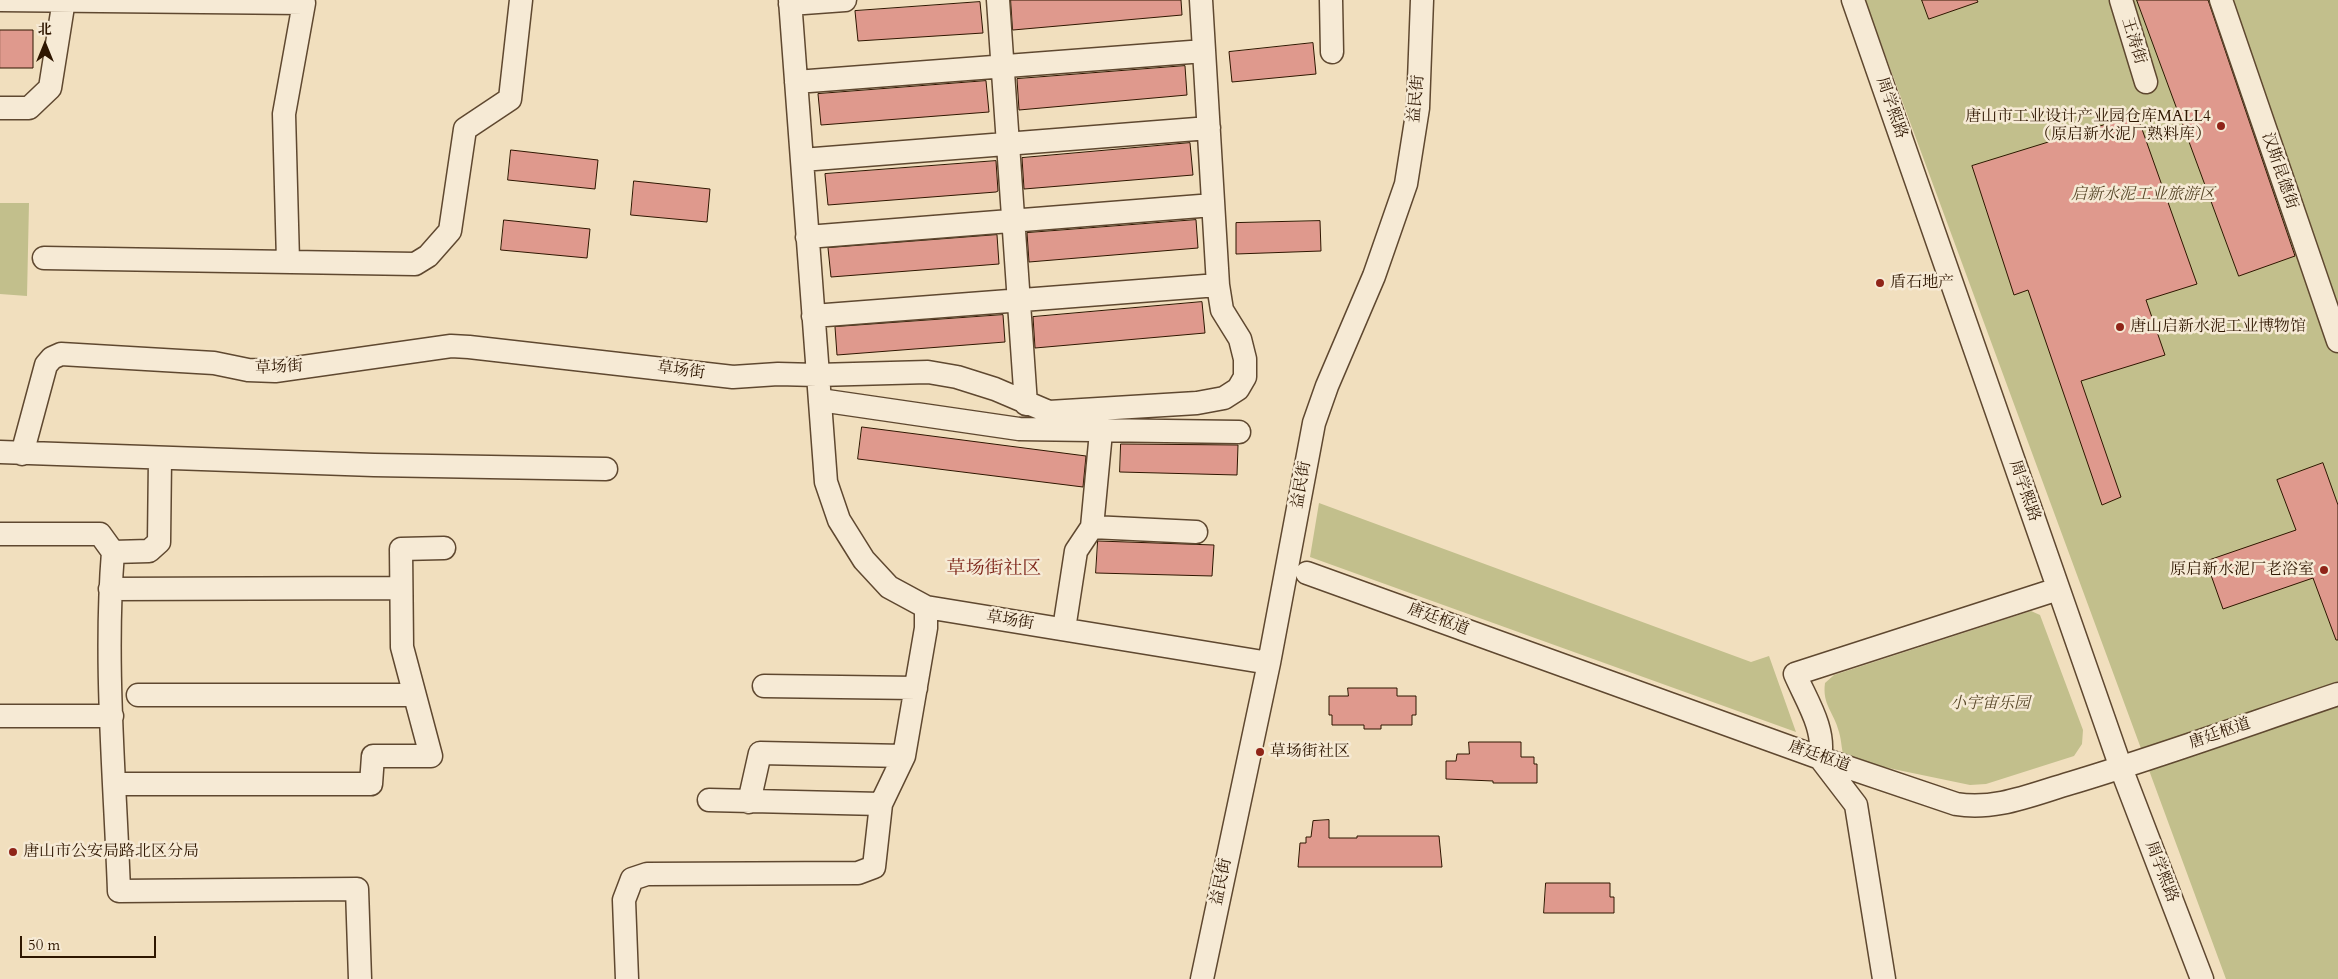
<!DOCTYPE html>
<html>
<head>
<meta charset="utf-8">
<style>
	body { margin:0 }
	#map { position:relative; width:2338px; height:979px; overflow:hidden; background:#f1dfbe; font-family:Cardo,"Noto Serif SC",serif }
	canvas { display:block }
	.north { position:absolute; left:20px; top:20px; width:50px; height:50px; -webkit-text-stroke:4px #f6ead5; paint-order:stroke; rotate:0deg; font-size:14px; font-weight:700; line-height:20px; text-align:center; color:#2e1600 }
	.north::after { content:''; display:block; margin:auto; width:18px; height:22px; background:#2e1600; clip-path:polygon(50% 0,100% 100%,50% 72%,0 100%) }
	.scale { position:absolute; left:20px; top:936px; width:136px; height:22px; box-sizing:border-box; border:2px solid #2e1600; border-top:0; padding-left:6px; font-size:15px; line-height:18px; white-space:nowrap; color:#2e1600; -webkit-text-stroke:4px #f6ead5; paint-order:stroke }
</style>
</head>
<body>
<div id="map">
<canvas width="2338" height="979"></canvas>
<div class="north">北</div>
<div class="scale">50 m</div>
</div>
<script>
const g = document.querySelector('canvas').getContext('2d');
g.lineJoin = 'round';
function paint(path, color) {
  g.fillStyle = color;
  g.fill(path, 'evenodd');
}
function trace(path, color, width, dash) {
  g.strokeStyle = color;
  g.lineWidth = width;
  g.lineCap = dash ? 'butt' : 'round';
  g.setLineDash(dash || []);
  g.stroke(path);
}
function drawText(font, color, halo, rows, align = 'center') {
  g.font = font + ' Cardo,"Noto Serif SC",serif';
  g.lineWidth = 5;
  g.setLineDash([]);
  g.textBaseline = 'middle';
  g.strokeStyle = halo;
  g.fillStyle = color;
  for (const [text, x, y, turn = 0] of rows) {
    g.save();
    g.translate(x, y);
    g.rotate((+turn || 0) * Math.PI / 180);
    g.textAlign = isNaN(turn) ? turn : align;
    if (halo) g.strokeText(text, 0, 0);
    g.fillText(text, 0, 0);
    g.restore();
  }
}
const green = new Path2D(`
	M1865,0H2338V979H2226Z
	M0,203H29L27,296L0,294Z
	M1319,503L1751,662L1769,656L1796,732L1310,557Z
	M2031,611L2040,615L2083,730L2082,744L2074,756L1986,784L1970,785L1845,759C1841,750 1842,742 1839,732C1834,712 1822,705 1825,683L1834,675Z`);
const building = new Path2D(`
	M1011,0H1181L1182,15L1013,30Z
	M1922,0H1977L1978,2L1929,19Z
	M2137,0H2208L2295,256L2239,276Z
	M980,2L983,33L858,41L855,11Z
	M0,30H33V68H0Z
	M1313,43L1316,74L1232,82L1229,52Z
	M1185,66L1187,95L1019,110L1017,79Z
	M986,81L989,112L821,125L818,94Z
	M2137,115L2197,284L2146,300L2165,355L2081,381L2121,497L2102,505L2028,290L2014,295L1972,166Z
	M1190,143L1193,175L1024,189L1022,158Z
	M511,150L598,160L595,189L508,180Z
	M996,161L998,191L996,192L828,205L825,174Z
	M634,181L710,189L707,222L631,215Z
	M504,220L590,229L587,258L501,250Z
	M1196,220L1198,248L1029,262L1027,233Z
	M1320,221L1321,251L1236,254V223Z
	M997,235L999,264L831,277L828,248Z
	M1202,302L1205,333L1035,348L1033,317Z
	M1003,315L1005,342L837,355L835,327Z
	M862,427L1086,456L1083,487L858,459Z
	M1121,444L1238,445L1237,475L1120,472Z
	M2323,463L2338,505V640H2336L2313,578L2223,609L2206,561L2296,530L2277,480Z
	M1098,541L1214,545L1212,576L1096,573Z
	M1348,688H1397V696H1416V715H1412V725H1381V729H1364V725H1332V715H1329V696H1348Z
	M1469,742H1521V757H1534V764H1537V783H1493V781L1446,779V761H1456L1457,754H1469Z
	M1329,820V838H1357V836H1439L1442,867H1298L1300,843H1306V837H1311L1313,821Z
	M1546,883H1610V897H1614V913H1544Z`);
const minor = new Path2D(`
	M0,0L304,3L284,114L288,261
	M790,0L826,482L839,520L864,560L889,587L926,607L1269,663
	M998,0L1026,404
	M1331,0L1332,52
	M1853,0L2121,768L2202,979
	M2121,0L2146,82
	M2221,0L2338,341
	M790,4L845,0
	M796,82L1204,51
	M0,108H29L50,88L64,0
	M802,160L1209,128
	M807,237L1213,205
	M44,258L415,264L428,256L450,231L465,129L510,99L521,0
	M813,316L1218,285
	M820,400L1019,429L1239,432
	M0,452L374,465L606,469
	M22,454L46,365L52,358L61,354L214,363L248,370L275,371L451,346L469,347L733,377L778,374L817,375L928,372L957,377L995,389L1049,412L1197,403L1224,398L1238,389L1245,377V359L1240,339L1222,310L1218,285L1201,0
	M160,459L159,542L149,551L113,552C104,664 115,778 119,891L357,889L360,979
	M1092,527L1196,532
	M0,534H100L113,552
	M1307,573L1820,758L1956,804C1995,811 2033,794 2071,783C2161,756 2249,724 2338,694
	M110,589L401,588
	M1064,629L1076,551L1092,527L1101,432
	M764,686L916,688
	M138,695H414
	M0,716H112
	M115,784H371L373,756H431L402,647L401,549L444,548
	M709,800L881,804
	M749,802L760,753L904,756
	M627,979L624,900L632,879L647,874L858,873L874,867L881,804L904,756L926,628V607
	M1202,979L1269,663L1314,423L1327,386L1374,276L1406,184L1418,108L1422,0
	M1884,979L1856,805L1820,758C1826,729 1806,700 1795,674L2058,589`);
const markers = [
	[2221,126,5,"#8f2418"],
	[1880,283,5,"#8f2418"],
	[2120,327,5,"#8f2418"],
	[2324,570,5,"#8f2418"],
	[1260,752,5,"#8f2418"],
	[13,852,5,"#8f2418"]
];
const streetNames = [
	["王涛街",2133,41,73],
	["益民街",1417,99,-85],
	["周学熙路",1891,108,71],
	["汉斯昆德街",2279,171,71],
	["草场街",279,368,-3],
	["草场街",681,371,7],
	["益民街",1302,485,-80],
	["周学熙路",2024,491,71],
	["唐廷枢道",1438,620,20],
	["草场街",1010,621,9],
	["唐廷枢道",2220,734,-19],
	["唐廷枢道",1819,757,19],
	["周学熙路",2161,872,69],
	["益民街",1222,882,-78]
];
const poiNames = [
	["唐山市工业设计产业园仓库MALL4",2211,117,"right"],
	["（原启新水泥厂熟料库）",2211,135,"right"],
	["盾石地产",1890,283],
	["唐山启新水泥工业博物馆",2130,327],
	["原启新水泥厂老浴室",2314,570,"right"],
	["草场街社区",1270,752],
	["唐山市公安局路北区分局",23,852]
];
const parkNames = [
	["启新水泥工业旅游区",2143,195],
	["小宇宙乐园",1990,704]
];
const quarterNames = [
	["草场街社区",994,570]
];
paint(green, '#c2bf8c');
paint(building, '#df998d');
trace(building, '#2e1600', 1);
trace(minor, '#5f4830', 25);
trace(minor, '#f6ead5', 22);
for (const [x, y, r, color] of markers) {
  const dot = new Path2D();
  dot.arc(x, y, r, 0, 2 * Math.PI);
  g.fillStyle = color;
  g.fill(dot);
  trace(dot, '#f6ead5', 2);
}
drawText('16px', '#2e1600', '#f6ead5', streetNames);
drawText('16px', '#2e1600', '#f6ead5', poiNames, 'left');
drawText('italic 16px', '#5a492a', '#f6ead5', parkNames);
drawText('19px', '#7a1f14', '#f6ead5', quarterNames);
</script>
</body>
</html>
